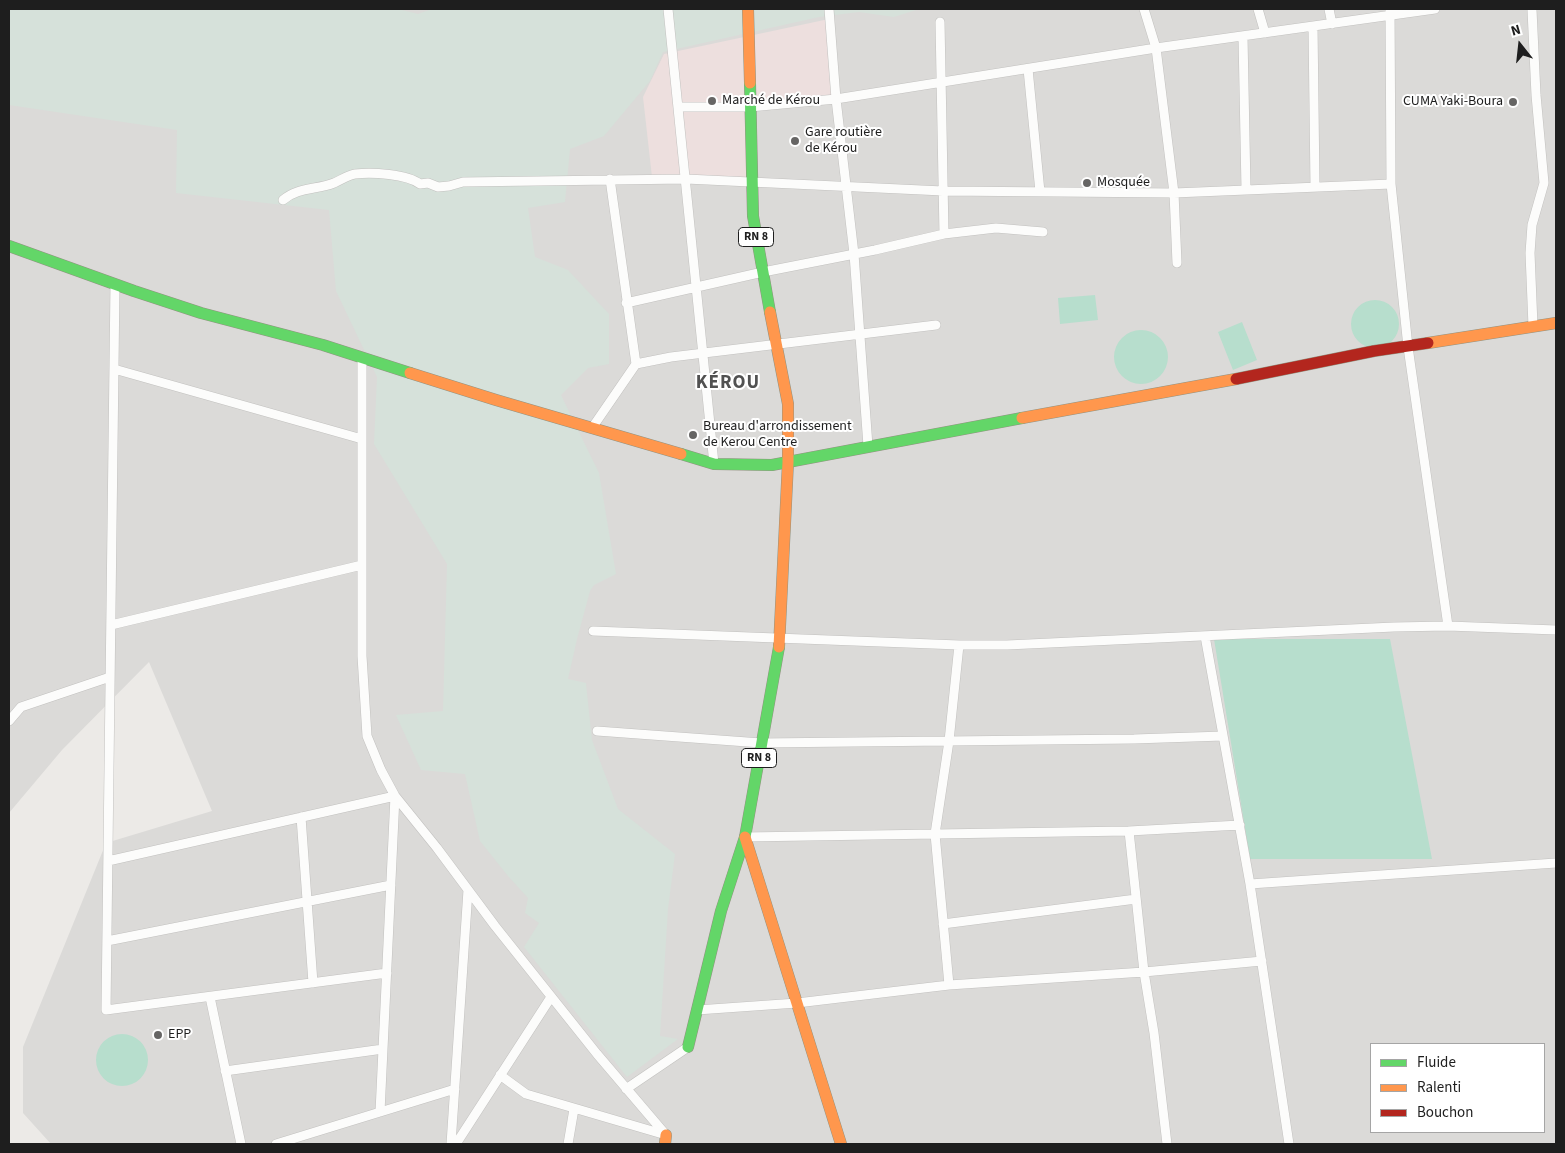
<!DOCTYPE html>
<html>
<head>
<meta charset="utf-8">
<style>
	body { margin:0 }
	#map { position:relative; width:1565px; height:1153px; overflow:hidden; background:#eceae7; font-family:"Source Sans 3",sans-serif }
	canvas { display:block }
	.frame { position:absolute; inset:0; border:10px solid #1e1e1e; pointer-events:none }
	.legend { position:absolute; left:1370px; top:1043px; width:175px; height:90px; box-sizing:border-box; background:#fff; border:1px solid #a5a5a5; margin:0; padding:6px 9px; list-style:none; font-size:15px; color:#1e1e1e }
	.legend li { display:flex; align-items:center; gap:10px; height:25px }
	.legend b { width:25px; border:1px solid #a5a5a5 }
	.north { position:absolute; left:1495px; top:20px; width:50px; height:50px; -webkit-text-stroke:4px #fff; paint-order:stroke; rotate:344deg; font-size:14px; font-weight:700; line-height:20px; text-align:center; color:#1e1e1e }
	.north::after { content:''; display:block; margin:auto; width:18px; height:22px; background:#1e1e1e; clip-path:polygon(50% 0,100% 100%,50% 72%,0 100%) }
</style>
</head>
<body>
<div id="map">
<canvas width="1565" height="1153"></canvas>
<div class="frame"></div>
<ul class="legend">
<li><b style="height:6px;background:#63d668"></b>Fluide</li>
<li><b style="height:6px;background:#ff974d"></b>Ralenti</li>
<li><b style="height:6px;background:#b3261e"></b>Bouchon</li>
</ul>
<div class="north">N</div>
</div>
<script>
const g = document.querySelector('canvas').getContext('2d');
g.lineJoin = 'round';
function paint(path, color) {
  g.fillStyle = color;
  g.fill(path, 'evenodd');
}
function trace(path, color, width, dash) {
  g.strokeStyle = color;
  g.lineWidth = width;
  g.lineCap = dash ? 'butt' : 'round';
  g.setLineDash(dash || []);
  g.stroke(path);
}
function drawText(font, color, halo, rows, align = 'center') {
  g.font = font + ' "Source Sans 3",sans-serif';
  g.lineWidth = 4;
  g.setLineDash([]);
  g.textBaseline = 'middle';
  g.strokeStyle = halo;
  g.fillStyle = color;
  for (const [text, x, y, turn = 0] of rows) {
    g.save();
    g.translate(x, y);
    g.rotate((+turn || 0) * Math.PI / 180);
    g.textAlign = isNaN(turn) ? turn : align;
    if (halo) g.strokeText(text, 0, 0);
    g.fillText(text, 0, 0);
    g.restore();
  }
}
const residential = new Path2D(`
	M9,9H1556V1144H51L23,1113V1047L106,843L212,811L149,662L62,750L9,813ZM1371,1044H1544V1132H1371Z`);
const commercial = new Path2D(`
	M829,19L833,96L744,104L748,177H652L643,97L664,54Z`);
const wetland = new Path2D(`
	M9,9H398L418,14L432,9H919L894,17L859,12L819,17L663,52L650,81L604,136L570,149L565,202L528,208L535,257L568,270L609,314V364L588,368L561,395L599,473L616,574L594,585L590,591L577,639L568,679L586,683L592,740L618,809L675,854L668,909L660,1036L678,1039L627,1077L524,947L539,923L525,913L528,898L508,876L480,841L465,774L421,770L396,715L443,711L447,564L374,444L377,377L336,291L329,210L176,193L177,130L9,105Z`);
const pitch = new Path2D(`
	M1095,295L1098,320L1060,324L1058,298Z
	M1351 324a24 24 0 1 1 48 0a24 24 0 1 1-48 0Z
	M1242,322L1257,360L1233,370L1218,332Z
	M1114 357a27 27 0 1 1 54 0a27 27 0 1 1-54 0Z
	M1214,639H1390L1432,859H1250Z
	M96 1060a26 26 0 1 1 52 0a26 26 0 1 1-52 0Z`);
const street = new Path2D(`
	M668,9L714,464
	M829,9L836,99L854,254L868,446
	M1144,9L1156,48L1174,193L1177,263
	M1258,9L1265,33
	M1329,9L1332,24
	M1390,9L1391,184L1408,347L1448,626
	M1532,10L1536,95L1544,183L1532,225L1530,253L1533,326
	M940,22L944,234
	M1313,26L1315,187
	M1243,37L1246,189
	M1028,69L1040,192
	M678,107H750L836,99L1156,48L1435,9
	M283,200C298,187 316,190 334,183C341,180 348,175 355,174C372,172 407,174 420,184L428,183L438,187L449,186L463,182L686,179L943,191L1174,193L1391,184
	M115,284L106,1010L387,973
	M626,303L763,272L875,250L944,234L996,228L1043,232
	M362,358V656L367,736L381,770L395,796L437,848L495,926L597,1054L666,1135
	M636,364L671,357L936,325
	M114,369L362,439
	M592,428L636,364L610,179
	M111,625L362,565
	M593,631L959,645H1007L1394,627L1448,626L1556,630
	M1205,636L1250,884L1289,1144
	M9,721L21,707L110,677
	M597,731L761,743L1134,739L1223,736
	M301,817L313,983
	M1129,831L1144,972L1154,1033L1167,1144
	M745,837L1129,831L1240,825
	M108,861L395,796L380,1112
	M1250,884L1556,863
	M943,924L1136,899
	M107,941L391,885
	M949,985L935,834L949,741L959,645
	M210,997L241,1144
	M697,1010L797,1003L949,985L1144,972L1262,961
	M225,1071L383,1049
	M500,1075L526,1094L666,1135
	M626,1089L688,1047
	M276,1144L455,1089
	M451,1144L468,890
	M456,1144L551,997
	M568,1144L574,1109`);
const fast = new Path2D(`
	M750,83L753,216L770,312
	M9,246L134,291L201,313L323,345L410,373
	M681,454L714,464L772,465L1022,418
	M688,1047L721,911L745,837L779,647`);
const slow = new Path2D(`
	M748,9L750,83
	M770,312L788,404V462L779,647
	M1428,343L1556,323
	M410,373L496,400L681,454
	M1022,418L1236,379
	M745,837L841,1144
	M665,1144L666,1135`);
const jam = new Path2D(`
	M1236,379L1374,351L1428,343`);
const markers = [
	[712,101,5,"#666564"],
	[1513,102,5,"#666564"],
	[795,141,5,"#666564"],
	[1087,183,5,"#666564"],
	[693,435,5,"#666564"],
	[158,1035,5,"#666564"]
];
const shields = [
	[756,237,35],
	[759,758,35]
];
const shieldNames = [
	["RN 8",756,237],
	["RN 8",759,758]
];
const poiNames = [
	["Marché de Kérou",722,101],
	["CUMA Yaki-Boura",1503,102,"right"],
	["Gare routière",805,133],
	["de Kérou",805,149],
	["Mosquée",1097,183],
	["Bureau d'arrondissement",703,427],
	["de Kerou Centre",703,443],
	["EPP",168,1035]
];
const districtNames = [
	["KÉROU",728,384]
];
paint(residential, '#dbdad8');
paint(commercial, '#eddfde');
paint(wetland, '#d6e1da');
paint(pitch, '#b7decd');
trace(street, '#c2c1bf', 10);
trace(fast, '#929381', 12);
trace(slow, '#929381', 12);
trace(jam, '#929381', 12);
trace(street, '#fcfcfb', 9);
trace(fast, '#63d668', 11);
trace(slow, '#ff974d', 11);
trace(jam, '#b3261e', 11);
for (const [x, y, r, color] of markers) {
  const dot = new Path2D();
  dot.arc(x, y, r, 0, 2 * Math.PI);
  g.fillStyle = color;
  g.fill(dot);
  trace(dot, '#fff', 2);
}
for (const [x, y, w] of shields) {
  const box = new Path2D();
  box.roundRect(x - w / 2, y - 9.5, w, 19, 4);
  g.fillStyle = '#fff';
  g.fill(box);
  trace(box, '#1e1e1e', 1);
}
drawText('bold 12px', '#1e1e1e', null, shieldNames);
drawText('14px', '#1e1e1e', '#fff', poiNames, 'left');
g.letterSpacing = '1px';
drawText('bold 19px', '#515151', '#fff', districtNames);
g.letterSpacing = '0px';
</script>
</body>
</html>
